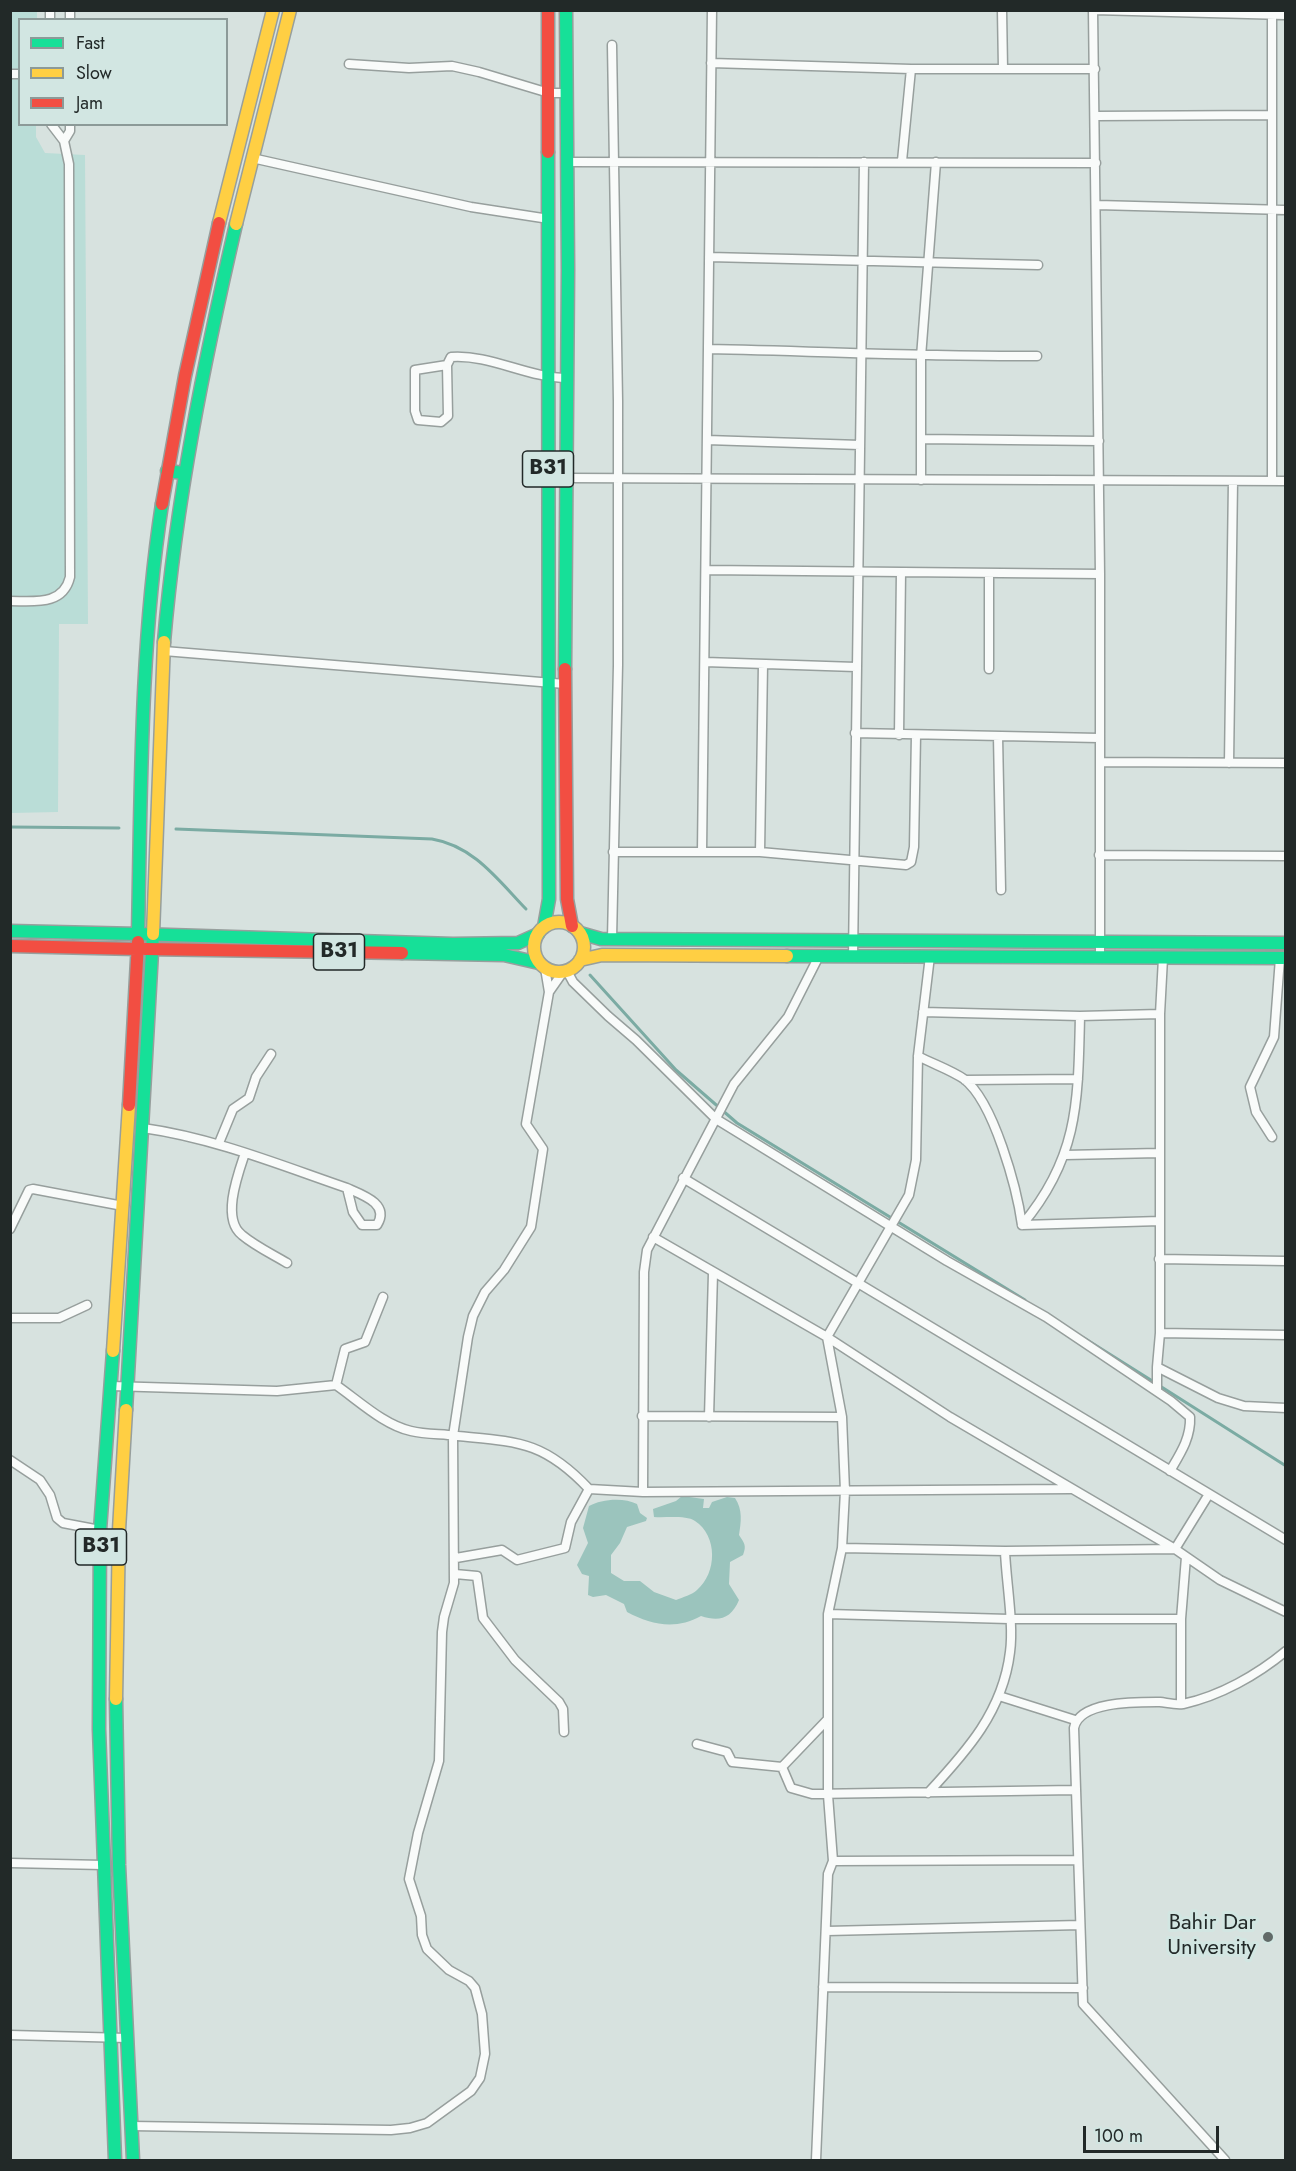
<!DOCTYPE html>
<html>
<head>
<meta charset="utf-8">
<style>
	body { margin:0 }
	#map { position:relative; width:1296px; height:2171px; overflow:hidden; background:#d7e2df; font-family:Jost,sans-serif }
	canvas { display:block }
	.frame { position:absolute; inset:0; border:12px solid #222928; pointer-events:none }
	.legend { position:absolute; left:18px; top:18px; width:210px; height:108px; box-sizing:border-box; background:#d2e6e2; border:2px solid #8c9a98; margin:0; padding:8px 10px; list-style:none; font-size:18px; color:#222928 }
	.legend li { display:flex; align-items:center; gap:12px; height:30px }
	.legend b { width:30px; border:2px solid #8c9a98 }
	.scale { position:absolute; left:1083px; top:2126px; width:136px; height:27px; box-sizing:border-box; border:3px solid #222928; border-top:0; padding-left:8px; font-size:18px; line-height:21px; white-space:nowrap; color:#222928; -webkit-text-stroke:4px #d2e6e2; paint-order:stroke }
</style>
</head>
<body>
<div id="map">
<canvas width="1296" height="2171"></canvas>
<div class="frame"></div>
<ul class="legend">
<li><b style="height:8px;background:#16e098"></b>Fast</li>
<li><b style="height:8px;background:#ffcf43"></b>Slow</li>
<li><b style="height:8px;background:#f24e42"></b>Jam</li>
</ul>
<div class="scale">100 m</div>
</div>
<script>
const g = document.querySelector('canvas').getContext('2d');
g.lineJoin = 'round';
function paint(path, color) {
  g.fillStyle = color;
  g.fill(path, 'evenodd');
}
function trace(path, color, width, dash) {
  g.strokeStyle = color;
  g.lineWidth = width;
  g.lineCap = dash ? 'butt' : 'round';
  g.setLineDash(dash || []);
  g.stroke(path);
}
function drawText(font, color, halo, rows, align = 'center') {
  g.font = font + ' Jost,sans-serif';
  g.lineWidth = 6;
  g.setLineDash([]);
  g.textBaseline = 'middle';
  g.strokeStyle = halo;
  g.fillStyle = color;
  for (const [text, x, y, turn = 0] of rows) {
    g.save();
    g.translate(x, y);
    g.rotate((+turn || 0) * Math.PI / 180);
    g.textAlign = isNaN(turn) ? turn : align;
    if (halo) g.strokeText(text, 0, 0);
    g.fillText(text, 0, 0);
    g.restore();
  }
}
const green = new Path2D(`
	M10,11H37V19L20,20V124L36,125V137L45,153L85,155L88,624H59L58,812L11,813Z`);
const forest = new Path2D(`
	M682,1496L704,1499L703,1508H709L712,1502L727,1497L735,1498C743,1510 741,1522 739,1535C744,1543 747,1545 743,1555L730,1562L729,1584L739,1600C731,1619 719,1622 701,1616C676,1630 651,1625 627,1612L624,1604L606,1595L593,1597L588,1595L589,1576L582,1574L577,1565L588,1543L583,1528L589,1506C601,1499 624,1497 637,1504L640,1513L647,1518L646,1521L627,1527L620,1543L611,1555V1573L624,1581H640L654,1592L676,1600C683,1597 692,1595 697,1590C717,1573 718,1536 695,1521C686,1515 665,1518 654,1517L653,1509L676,1501Z`);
const stream = new Path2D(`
	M10,827L119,828
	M176,829L432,839C474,846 498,880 526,909
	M590,975L676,1070L737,1123L1025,1300
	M1084,1338L1154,1382
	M1160,1386L1286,1466`);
const street = new Path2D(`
	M50,10V20
	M1002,10L1003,69
	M1093,10L1100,574V957
	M1094,10L1286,15
	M1272,15V481
	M70,20V10
	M711,63L911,69H1095
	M349,64L409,68L452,66L479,72L549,93H567
	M10,74H20
	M1096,116L1271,115
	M64,141L70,131V124
	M252,158L471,207L549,219
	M902,161L911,69
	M568,162L1096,163
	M1097,205L1286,210
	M709,257L1038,265
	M708,349C818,351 927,357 1037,356
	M447,365L415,370V411L418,420L441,422L448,416L447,365L451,357C490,354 528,378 567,378
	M921,439L1099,441
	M707,440L860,445
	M567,478L1286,481
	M921,480V357L936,162
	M706,570L1100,574
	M989,573V669
	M10,601C34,601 63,606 70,577L69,164L64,141L51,124
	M164,651L565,684
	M705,662L856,667
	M855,733L1099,738
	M899,735L901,572
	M998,736L1001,890
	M1100,762L1286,763
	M1229,763L1233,481
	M613,852H760L906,865L911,862L914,847L916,735
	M702,852L712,10
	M760,852L763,664
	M1099,855L1286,856
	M612,939L618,665V401L612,45
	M853,956L864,162
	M1163,958L1160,1014V1333L1157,1367L1218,1398L1244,1406L1286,1408
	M545,968L549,992L563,972
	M567,971L573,982L608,1016L636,1040L716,1119L947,1261L1046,1317L1171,1401L1190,1417C1191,1438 1180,1454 1170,1471
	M923,1012L1080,1016L1160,1014
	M918,1056C933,1064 951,1070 964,1079C994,1102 1017,1189 1022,1225L1160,1221
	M965,1080L1078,1079
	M143,1128C214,1138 280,1165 347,1188
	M1272,1137L1256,1112L1250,1087L1274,1037L1280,958
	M219,1143L233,1109L249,1098L256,1077L271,1054
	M245,1153C238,1174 221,1219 242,1235C255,1246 272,1254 287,1263
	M1065,1155L1159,1153
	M683,1178L1286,1540
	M347,1188C363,1195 390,1204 377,1225H362L353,1212Z
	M1022,1225C1079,1157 1078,1101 1080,1016
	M10,1229L29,1190L33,1189L123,1206
	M653,1237L827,1337L950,1417L1175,1549L1220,1580L1286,1612
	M1159,1259L1286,1261
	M10,1318H59L87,1305
	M1160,1333L1286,1335
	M1157,1367V1391
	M336,1385L345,1349L365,1342L383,1297
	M111,1386L277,1391L336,1385C359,1401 384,1425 411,1431C423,1434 436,1434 448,1435C514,1442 541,1438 589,1489L643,1492L1070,1489
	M642,1416L842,1417
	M709,1417L713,1273
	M10,1460L40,1480L50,1495L57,1518L63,1523L100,1530
	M643,1492L644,1272L647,1250L734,1084L788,1017L819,956
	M842,1548L1005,1551L1175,1549L1209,1494
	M456,1558L502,1550L517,1560L565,1548L571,1522L589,1489
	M455,1574L477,1576L483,1618L515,1660L559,1702L563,1709L564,1732
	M828,1614L1009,1619H1181
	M999,1696L1075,1720
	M1181,1704V1619L1186,1557
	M697,1744L727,1752L732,1762L782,1767L827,1720
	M782,1767L791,1788L812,1794L1075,1790
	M928,1793C967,1751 1003,1711 1010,1652C1014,1624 1006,1580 1005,1551
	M833,1861L1077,1860
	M10,1863L103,1865
	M827,1931L1080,1925
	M823,1987L1083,1988
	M10,2035L127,2038
	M131,2126L391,2130L410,2128L427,2123L471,2091L480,2078L485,2054L482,2014L475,1988L469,1981L449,1970L427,1949L422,1935L421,1916L409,1879L418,1833L439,1761L442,1632L444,1617L454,1583L453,1436L468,1337L473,1316L485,1292L504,1270L531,1227L543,1149L526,1124L549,992
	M816,2160L828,1874L833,1861L828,1795V1614L842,1548L845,1491L842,1417L827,1337L909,1195L916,1160L918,1056L930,956
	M1225,2160L1083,2004L1074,1728C1079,1701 1136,1702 1160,1702C1168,1703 1176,1705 1183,1704C1220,1696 1257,1675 1286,1651`);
const fast = new Path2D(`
	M167,471L184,473
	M164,642C176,500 204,362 236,224
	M565,669L568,269L566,10
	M544,927L549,899L548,152
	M10,931L138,934C141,790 140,647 162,504
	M580,933L601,939L1286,943
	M138,942V934L453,944L518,943L538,934
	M402,953L504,955L539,963
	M787,956L1286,958
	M113,1351L100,1530L99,1729L115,2160
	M126,1410L153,934
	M116,1699L119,1865L133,2160`);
const slow = new Path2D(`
	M219,223L273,10
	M236,224L290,10
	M534 947a25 25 0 1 1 50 0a25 25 0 1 1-50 0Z
	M153,934L164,642
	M580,960L602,955L787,956
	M113,1351L129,1105
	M116,1699L119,1530L126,1410`);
const jam = new Path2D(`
	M548,10V152
	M162,504L185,376L219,223
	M565,669L567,899L572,926
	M10,946L137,949
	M145,949L402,953
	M129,1105L138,942`);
const markers = [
	[1268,1937,6,"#616a68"]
];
const shields = [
	[548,469,51],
	[339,952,51],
	[101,1547,51]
];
const shieldNames = [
	["B31",548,469],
	["B31",339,952],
	["B31",101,1547]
];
const poiNames = [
	["Bahir Dar",1256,1924],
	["University",1256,1949]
];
paint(green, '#baddd7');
paint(forest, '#9bc4bd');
trace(stream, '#7baba3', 3);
trace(street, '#979f9d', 11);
trace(fast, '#979f9d', 15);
trace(slow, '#979f9d', 15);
trace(jam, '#979f9d', 15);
trace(street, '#f9fbfa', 8);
trace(fast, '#16e098', 12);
trace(slow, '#ffcf43', 12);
trace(jam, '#f24e42', 12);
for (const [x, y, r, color] of markers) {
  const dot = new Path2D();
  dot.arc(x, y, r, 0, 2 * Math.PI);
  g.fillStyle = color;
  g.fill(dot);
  trace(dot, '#d2e6e2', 2);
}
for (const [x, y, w] of shields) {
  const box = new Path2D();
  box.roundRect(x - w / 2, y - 18, w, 36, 4.5);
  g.fillStyle = '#d2e6e2';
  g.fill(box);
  trace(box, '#222928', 1.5);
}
drawText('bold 21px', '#222928', null, shieldNames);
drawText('22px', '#222928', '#d2e6e2', poiNames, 'right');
</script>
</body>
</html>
